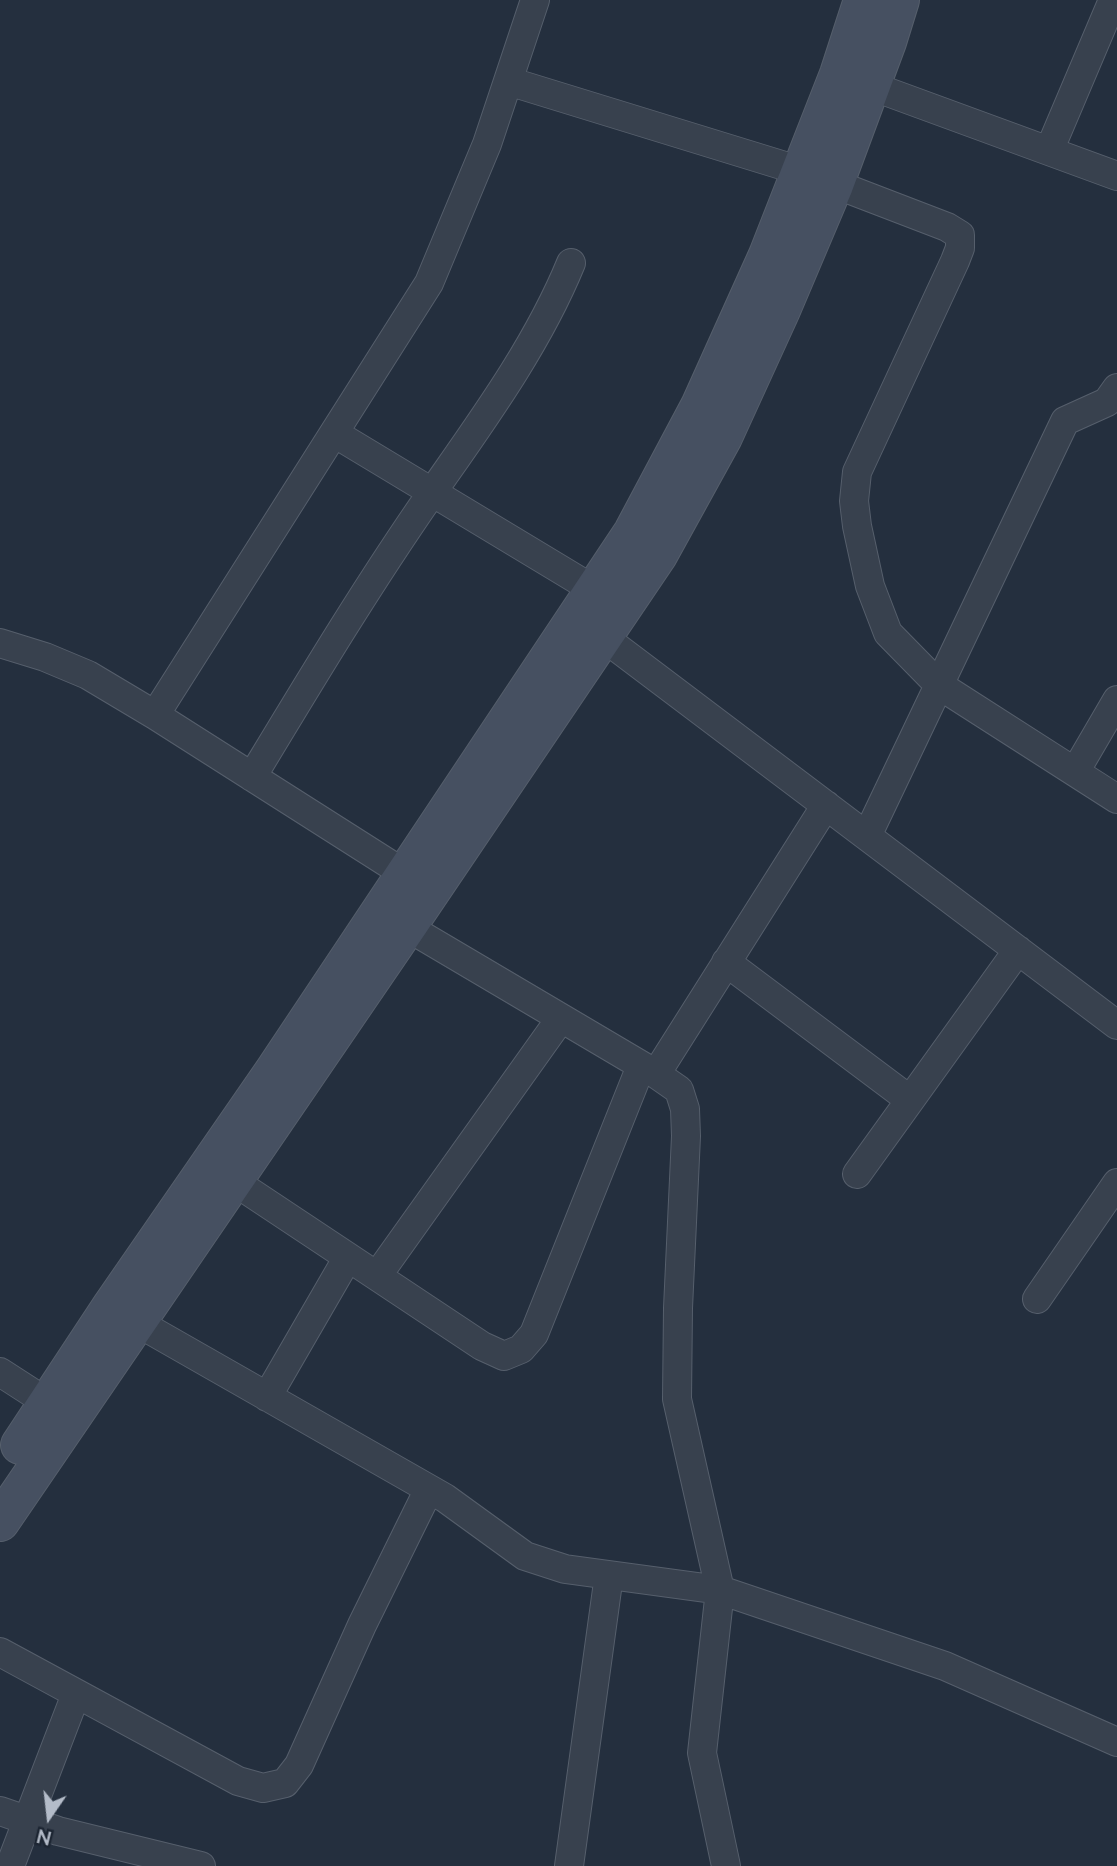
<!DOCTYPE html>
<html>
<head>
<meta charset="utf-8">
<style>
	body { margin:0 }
	#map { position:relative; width:1117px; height:1866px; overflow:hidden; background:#242f3e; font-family:Mulish,sans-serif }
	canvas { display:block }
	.north { position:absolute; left:14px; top:1782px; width:70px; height:70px; -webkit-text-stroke:5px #1d2633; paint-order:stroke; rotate:194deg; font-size:19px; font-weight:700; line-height:28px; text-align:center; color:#b4bcc9 }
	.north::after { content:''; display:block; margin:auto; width:24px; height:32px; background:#b4bcc9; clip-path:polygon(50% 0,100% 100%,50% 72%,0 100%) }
</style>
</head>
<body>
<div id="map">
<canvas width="1117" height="1866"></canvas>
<div class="north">N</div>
</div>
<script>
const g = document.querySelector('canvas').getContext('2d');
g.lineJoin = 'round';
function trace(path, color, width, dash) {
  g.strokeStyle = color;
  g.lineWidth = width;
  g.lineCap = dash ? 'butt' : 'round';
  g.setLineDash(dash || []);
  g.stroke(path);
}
const street = new Path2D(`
	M855,80L1117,176
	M508,81L801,171L947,227L960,235V248L955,261L857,472L854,501L857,526L870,586L888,633L939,685L1117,799
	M1049,151L1113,0
	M334,433L611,600
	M603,637L1117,1025
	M0,643L45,657L88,675L155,715L405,874
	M155,715L429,283L487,144L535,0
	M1075,772L1117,700
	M252,777C310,681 367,586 431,494C482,421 537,346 571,263
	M867,836L1065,421L1107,402L1117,388
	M392,918L656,1074L679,1090L685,1109L686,1136L678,1308L677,1399L720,1590L702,1753L726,1866
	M726,962L910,1100
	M656,1074L826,805
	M217,1170L482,1346L504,1356L521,1349L534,1334L641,1066
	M857,1174L1018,950
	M377,1276L561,1018
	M1037,1299L1117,1183
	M119,1312L445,1498L525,1556L565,1569L720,1590L945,1666L1117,1742
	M0,1372L48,1403
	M267,1397L348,1257
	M0,1652L238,1781L263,1788L285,1783L299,1765L362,1625L429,1489
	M0,1811L58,1831L201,1866
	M10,1866L76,1694
	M569,1866L609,1575`);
const secondary = new Path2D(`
	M20,1445L111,1307L274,1071L633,532L700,406L768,255L839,74L863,0
	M0,1522L406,928L658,555L723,437L781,310L834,185L887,42L900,0`);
trace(street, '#565f6c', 30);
trace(secondary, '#565f6c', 40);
trace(street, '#38414e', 28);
trace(secondary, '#465061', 38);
</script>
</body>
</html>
